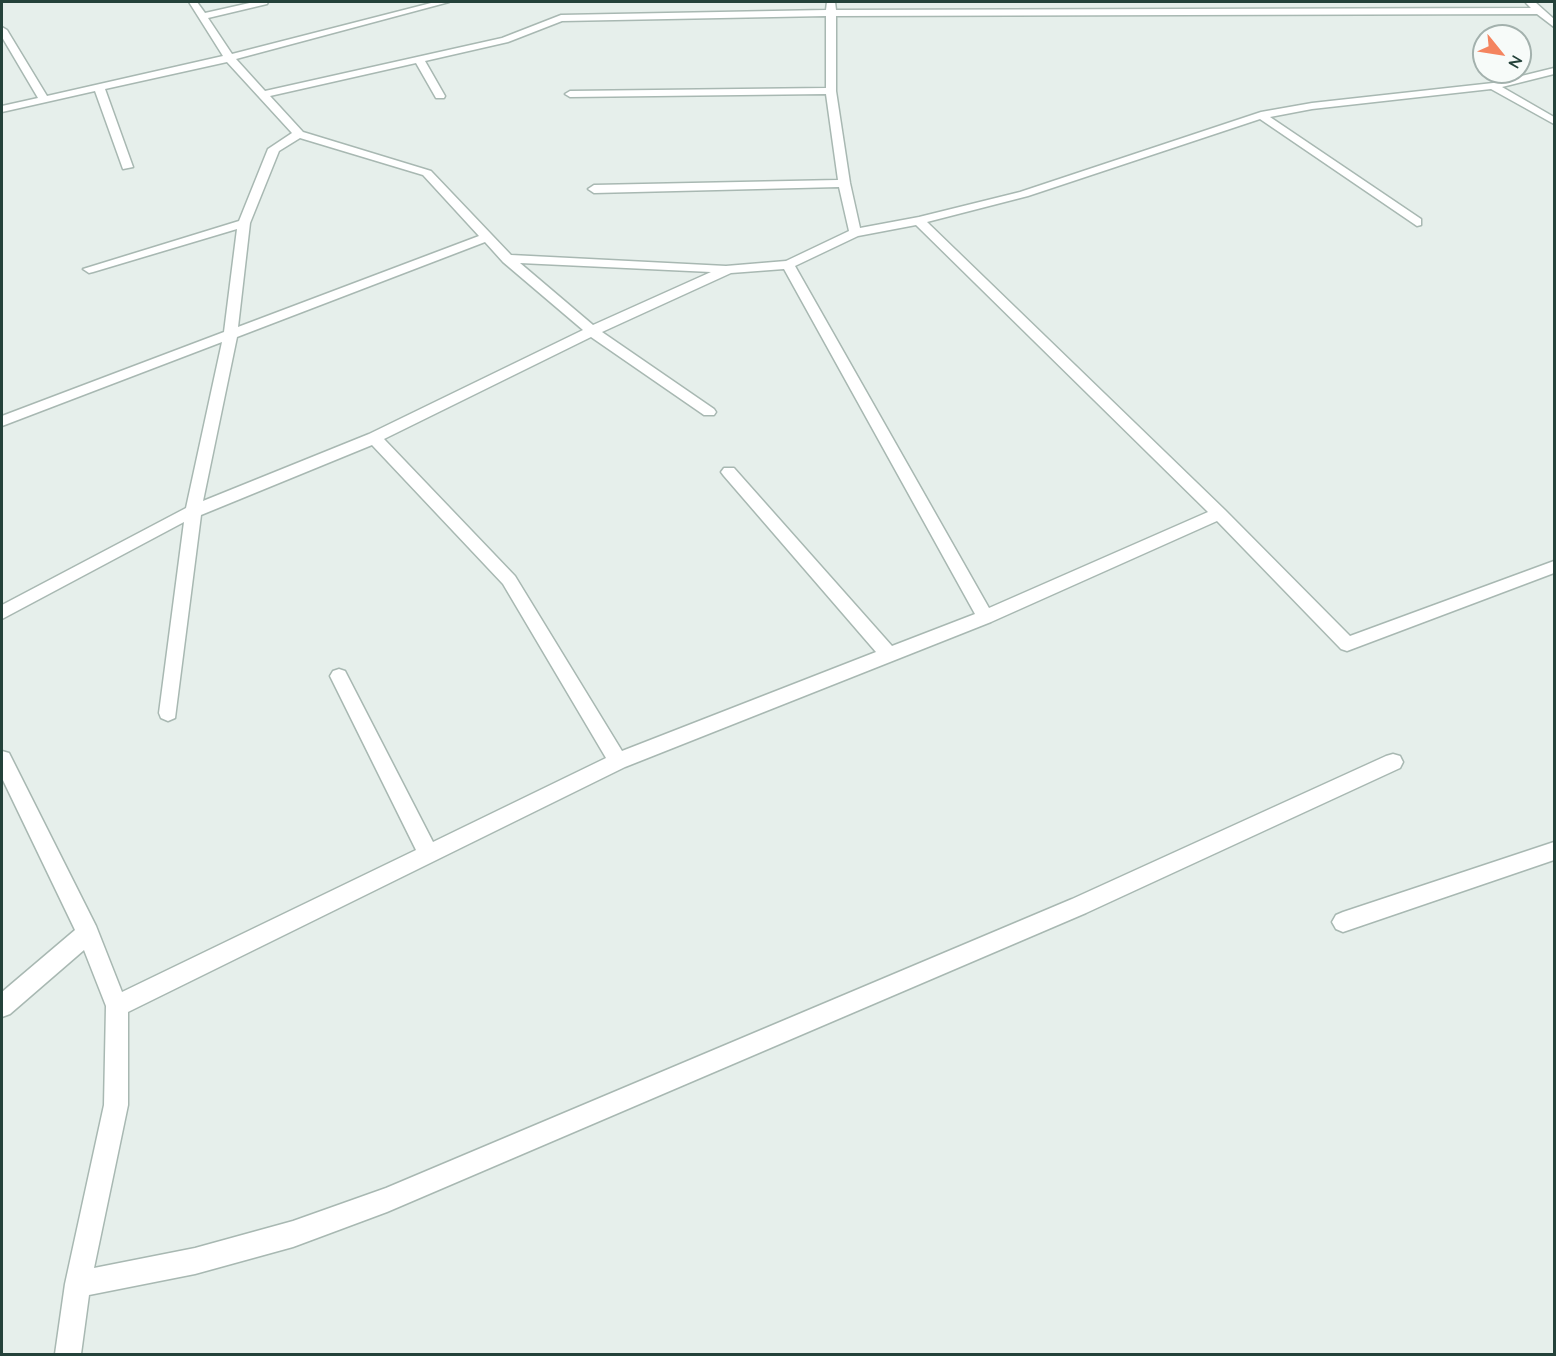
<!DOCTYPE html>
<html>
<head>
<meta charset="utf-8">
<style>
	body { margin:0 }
	#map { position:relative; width:1556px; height:1356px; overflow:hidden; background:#e6efeb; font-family:Quicksand,sans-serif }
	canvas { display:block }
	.frame { position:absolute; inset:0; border:3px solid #24423a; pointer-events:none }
	.north { position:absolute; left:1472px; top:24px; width:60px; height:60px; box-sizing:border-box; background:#f7fbf9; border:2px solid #a3b1ad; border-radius:50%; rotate:120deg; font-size:16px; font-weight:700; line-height:24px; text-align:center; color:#24423a }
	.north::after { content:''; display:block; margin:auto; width:21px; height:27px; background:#f4845f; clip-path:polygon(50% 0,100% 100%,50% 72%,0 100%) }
</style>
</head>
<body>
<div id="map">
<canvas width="1556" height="1356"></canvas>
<div class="frame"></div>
<div class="north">N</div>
</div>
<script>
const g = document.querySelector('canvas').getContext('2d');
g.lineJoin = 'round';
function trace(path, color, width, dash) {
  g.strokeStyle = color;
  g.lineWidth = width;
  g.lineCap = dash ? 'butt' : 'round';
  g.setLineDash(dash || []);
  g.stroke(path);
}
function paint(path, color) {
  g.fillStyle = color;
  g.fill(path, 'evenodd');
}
const street = new Path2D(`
	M189,2H197L205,13L254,2H268L267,4L208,18L232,54L435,2H449L236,59L265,91L502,38L561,15L826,10L827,2H835L836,10L1531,8L1526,3L1535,2L1554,19V27L1537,14L836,16V91L850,183L860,228L919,217L1020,192L1261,112L1312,103L1493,83L1554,68V74L1502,87L1554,117V124L1491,89L1312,109L1270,117L1421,219V225L1417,226L1260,119L1028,196L927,222L1225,510L1350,636L1554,561V573L1347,651L1341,649L1217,521L991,622L625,767L128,1012V1105L94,1268L195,1248L293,1221L386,1188L1072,899L1386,756L1393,754L1400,756L1403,762L1400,768L1086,913L387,1212L293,1247L195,1274L89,1295L81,1354H55L65,1284L104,1105L106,1006L84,950L10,1014L2,1017V992L75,930L2,778V751L9,753L96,926L122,992L416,850L330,676L333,671L339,669L345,671L433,842L606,758L503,584L372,445L201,515L175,718L168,721L161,718L159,713L184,522L2,619V605L186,508L222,342L2,426V416L224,332L237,229L93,272L89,273L83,269L239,221L268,149L292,133L227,62L105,89L133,167L123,169L95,91L2,112V106L38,98L2,37V27L7,30L47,96L223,56ZM826,16V88L570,91L565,94L570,97L826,94L838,180L594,185L588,189L594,193L839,187L849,231L786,261L726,266L511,255L431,171L303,132L270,96L416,63L436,98H444L445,96L425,61L508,42L562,21ZM300,138L423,175L479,236L238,327L250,223L279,151ZM916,225L1208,512L989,608L795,266L858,236ZM485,242L503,262L583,330L369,434L203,501L237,337ZM520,263L711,272L593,325ZM784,269L975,614L892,646L734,468H724L721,472L724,476L876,652L622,751L515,576L384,439L591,337L704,415H714L716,412L714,409L602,332L731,273Z
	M1554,842V860L1343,932L1336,929L1332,922L1336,915L1343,912Z`);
trace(street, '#a8b8b2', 3);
paint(street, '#fff');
</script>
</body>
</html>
